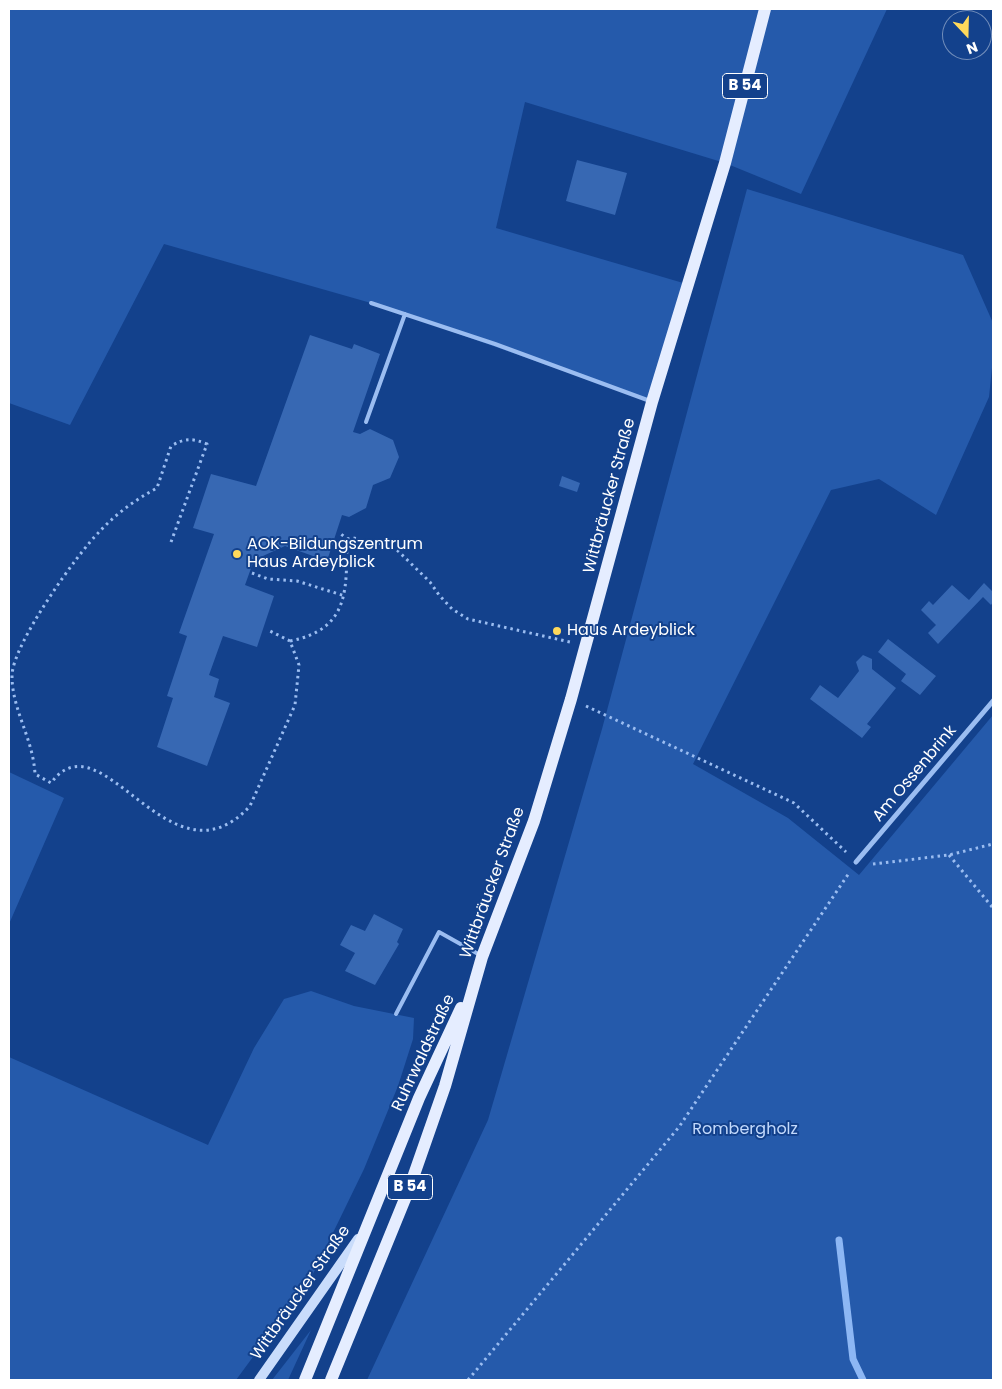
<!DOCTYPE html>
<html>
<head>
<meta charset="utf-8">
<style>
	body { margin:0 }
	#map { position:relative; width:1002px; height:1389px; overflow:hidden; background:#13418c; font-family:Poppins,sans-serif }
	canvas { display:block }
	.frame { position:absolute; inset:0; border:10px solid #fff; pointer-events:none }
	.north { position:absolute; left:942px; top:10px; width:50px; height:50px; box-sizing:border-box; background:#13418c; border:1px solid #718dba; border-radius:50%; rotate:159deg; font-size:14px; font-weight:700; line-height:20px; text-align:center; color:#fff }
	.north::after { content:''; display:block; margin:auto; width:18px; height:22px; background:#ffd95b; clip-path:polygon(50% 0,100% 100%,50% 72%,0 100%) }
</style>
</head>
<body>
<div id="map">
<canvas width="1002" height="1389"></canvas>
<div class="frame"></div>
<div class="north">N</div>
</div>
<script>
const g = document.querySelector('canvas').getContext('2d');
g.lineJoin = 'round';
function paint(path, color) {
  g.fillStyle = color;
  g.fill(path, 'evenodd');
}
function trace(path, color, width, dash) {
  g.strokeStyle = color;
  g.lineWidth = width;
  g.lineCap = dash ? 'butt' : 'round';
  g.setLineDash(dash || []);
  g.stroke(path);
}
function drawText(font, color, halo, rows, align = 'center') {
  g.font = font + ' Poppins,sans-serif';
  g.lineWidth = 4;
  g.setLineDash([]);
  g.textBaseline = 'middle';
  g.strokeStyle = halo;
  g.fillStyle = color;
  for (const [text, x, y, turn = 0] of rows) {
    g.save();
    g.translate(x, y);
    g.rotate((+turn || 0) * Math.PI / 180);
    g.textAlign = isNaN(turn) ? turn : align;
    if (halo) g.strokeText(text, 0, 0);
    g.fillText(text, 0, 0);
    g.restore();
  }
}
const green = new Path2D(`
	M9,9H887L801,194L725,163L525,102L496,228L690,285L652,402L371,303L164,244L70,425L9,403Z
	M747,189L963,255L993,323V358L989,397L936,515L879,479L831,490L693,764L788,818L859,875L993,715V1380H367L488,1120L602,729Z
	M9,772L64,798L9,924Z
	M311,991L354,1006L414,1018L413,1039L398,1086L364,1169L311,1278L236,1380H9V1057L208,1145L254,1048L284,999Z
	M311,1330L288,1380H272Z`);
const stream = new Path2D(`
	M839,1240L853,1359L863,1380`);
const building = new Path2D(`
	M577,160L627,173L615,215L566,201Z
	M310,335L352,349L354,344L380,354L353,432L360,434L370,429L393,440L399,457L390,478L373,485L366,508L349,517L342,515L327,561L285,546L254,560L245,585L274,596L257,647L223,636L209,675L219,679L214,697L230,703L207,766L157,747L173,698L167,696L187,636L179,633L214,534L193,528L211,474L256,486Z
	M562,476L580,483L577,492L559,486Z
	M984,583L993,592V602L991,605L983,597L938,644L928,633L936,625L921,610L929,601L933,605L952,585L969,600Z
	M888,639L936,676L920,695L901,681L906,674L878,652Z
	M863,655L872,659V669L896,688L867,724L871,727L862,738L810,699L820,685L838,698L859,671L856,662Z
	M374,914L403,929L397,942L399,944L375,985L345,971L355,953L340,945L351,925L365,931Z`);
const path = new Path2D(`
	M347,539L353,538L383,544L398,551L430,582L439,595L452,609L468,619L570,642
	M171,542L207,444C192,438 185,438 171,446L157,488C135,500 117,513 100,531C77,554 12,645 12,676C12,710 33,738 35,774L51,783C102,713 170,893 250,806L295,705L299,665L290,641L268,630
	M252,573L268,579L297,581L345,596
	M290,641C351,629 346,588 347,539L341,534
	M586,706L794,803L846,852
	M949,855L993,908
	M873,864L949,855L993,844
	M468,1380L679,1127L849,873`);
const service = new Path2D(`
	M371,303L495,344L650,401
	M366,422L405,314
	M396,1014L439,932L480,955`);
const minor = new Path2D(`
	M856,862L993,701`);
const secondary = new Path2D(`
	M259,1380L358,1239`);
const primary = new Path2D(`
	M305,1380L419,1098L461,1008
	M331,1380L409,1189L445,1086L482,957L534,821L571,699L652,402L725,163L765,9`);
const markers = [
	[237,554,5,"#ffd95b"],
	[557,631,5,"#ffd95b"]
];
const shields = [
	[745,86,45],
	[410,1187,45]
];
const shieldNames = [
	["B 54",745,86],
	["B 54",410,1187]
];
const streetNames = [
	["Wittbräucker Straße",610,496,-75],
	["Am Ossenbrink",915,774,-50],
	["Wittbräucker Straße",493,883,-70],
	["Ruhrwaldstraße",424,1053,-65],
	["Wittbräucker Straße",301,1293,-55]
];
const poiNames = [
	["AOK-Bildungszentrum",247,545],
	["Haus Ardeyblick",247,563],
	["Haus Ardeyblick",567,631]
];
const parkNames = [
	["Rombergholz",745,1130]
];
paint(green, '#255aab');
trace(stream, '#8db7f4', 7);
paint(building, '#3768b3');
trace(path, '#9bbdf1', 3, [2.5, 4]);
trace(service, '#9bbdf1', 4);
trace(minor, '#9bbdf1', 5);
trace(secondary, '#c9dcfb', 10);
trace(primary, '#e5edff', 12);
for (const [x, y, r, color] of markers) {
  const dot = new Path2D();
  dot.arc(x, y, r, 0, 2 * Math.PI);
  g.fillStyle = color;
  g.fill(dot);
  trace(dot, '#13418c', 2);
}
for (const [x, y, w] of shields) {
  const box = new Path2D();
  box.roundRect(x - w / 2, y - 12.5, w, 25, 4);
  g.fillStyle = '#13418c';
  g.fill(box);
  trace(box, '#fff', 1);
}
drawText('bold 15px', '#fff', null, shieldNames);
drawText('16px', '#fff', '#13418c', streetNames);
drawText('16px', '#fff', '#13418c', poiNames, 'left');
drawText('16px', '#c2d9fc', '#13418c', parkNames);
</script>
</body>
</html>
